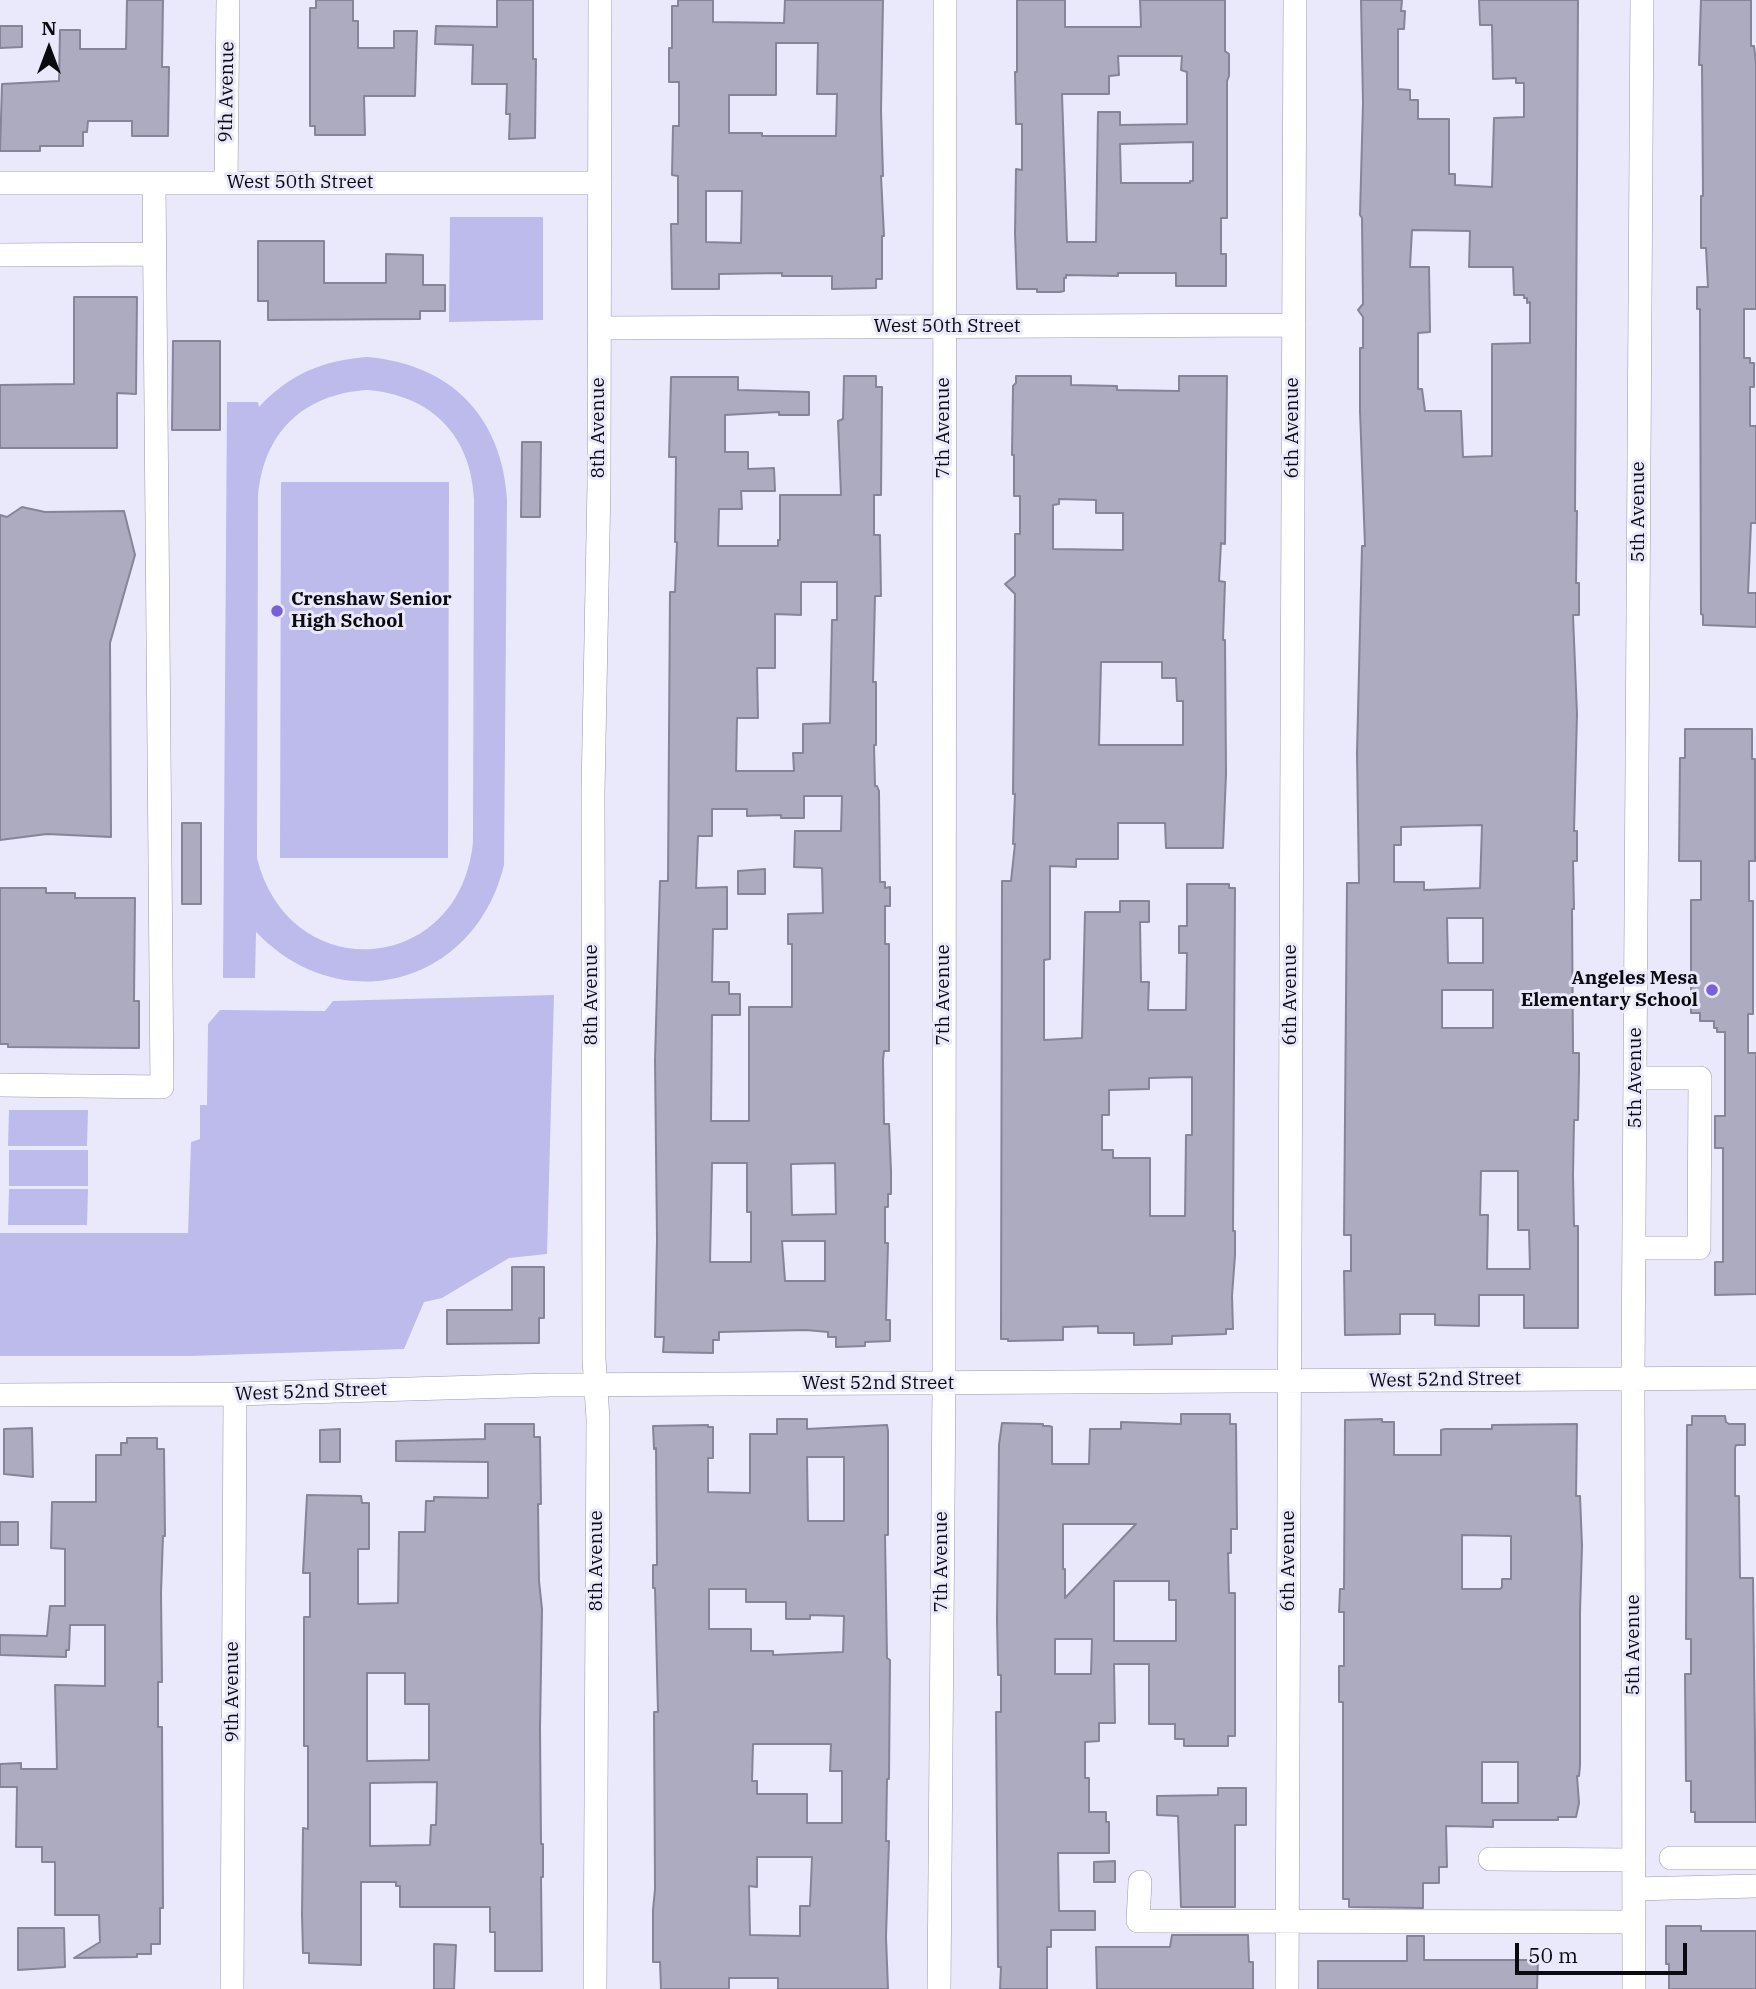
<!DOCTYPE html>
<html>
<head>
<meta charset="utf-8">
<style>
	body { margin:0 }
	#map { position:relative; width:1756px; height:1989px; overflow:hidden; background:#eae9fb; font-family:"IBM Plex Serif",serif }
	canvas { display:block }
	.north { position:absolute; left:14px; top:14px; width:70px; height:70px; -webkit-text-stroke:5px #eae9fb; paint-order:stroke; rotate:0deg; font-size:19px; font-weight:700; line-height:28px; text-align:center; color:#0b0a11 }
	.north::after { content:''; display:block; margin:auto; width:24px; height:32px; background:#0b0a11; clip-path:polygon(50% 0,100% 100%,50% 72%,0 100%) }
	.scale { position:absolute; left:1515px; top:1943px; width:172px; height:32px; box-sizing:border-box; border:4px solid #0b0a11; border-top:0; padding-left:9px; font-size:21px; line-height:24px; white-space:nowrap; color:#0b0a11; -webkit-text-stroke:5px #eae9fb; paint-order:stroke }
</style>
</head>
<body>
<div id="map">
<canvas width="1756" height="1989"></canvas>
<div class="north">N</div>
<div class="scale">50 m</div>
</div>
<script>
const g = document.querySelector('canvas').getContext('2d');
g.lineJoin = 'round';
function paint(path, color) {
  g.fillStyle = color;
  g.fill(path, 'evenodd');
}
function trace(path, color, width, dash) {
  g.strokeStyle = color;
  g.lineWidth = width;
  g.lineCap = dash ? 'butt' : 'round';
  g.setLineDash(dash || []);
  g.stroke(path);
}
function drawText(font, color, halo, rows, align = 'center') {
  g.font = font + ' "IBM Plex Serif",serif';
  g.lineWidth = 6;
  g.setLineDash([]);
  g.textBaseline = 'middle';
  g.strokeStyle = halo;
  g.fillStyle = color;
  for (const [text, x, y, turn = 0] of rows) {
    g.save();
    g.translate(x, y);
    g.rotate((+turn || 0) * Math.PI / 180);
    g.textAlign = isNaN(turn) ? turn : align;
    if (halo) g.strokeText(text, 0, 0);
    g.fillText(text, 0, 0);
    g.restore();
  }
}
const green = new Path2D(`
	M450,217H543V320L449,322Z
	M367,357C450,364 502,416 507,499L504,865C475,985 341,1021 256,932L255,978H223L227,402H258L259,407C289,374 324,360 367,357ZM367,390C431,395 471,435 474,499L473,842C460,976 289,988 257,858L258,497C263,433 303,394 367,390Z
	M281,482H449L448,858H280Z
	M554,995L547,1254L509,1258L442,1298L424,1302L404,1349L189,1356H0V1233H188L191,1142L200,1139V1105H207L208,1024L220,1010L325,1011L333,1001Z
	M9,1110H88L87,1146H8Z
	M9,1150H88V1186H9Z
	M9,1189H88L87,1225H8Z`);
const building = new Path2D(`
	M127,0H163L162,67H169L168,136H132V121H88L87,132H83V146H40V151H0L2,84L59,81L60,30H80V49H126Z
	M316,0H353V21H358V48H394V31H417L415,96H364L365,135H315V126H310V8H316Z
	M497,0H533V59H536L535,138L509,139L510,114H506L507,84H472L473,45L435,44L436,26L497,27Z
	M678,0H713V22L784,23L785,0H883L881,110L883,176H881L884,236H882V279H876V288L832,289V276H782V273L719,274V289H672L671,224H678V176L672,175L673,126H679V82H669V48H672V6H678ZM776,43H818L817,94H837L836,136H762V133H729V95H776ZM706,191H742L741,243L706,242Z
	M1017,0H1065V27H1141L1140,0H1225V51L1229,54V76L1227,81V218H1221V254H1226V286H1176V273H1118V276L1066,275V278H1064V291L1060,292H1037V289H1017L1015,233L1016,169L1022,170V124H1016L1015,72H1017ZM1118,56H1182L1181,70L1187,72V124L1120,125V112H1098L1096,242H1067L1062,94H1109V76L1119,75ZM1193,142V181H1190V183H1121L1120,144Z
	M1361,0H1402L1401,11H1405L1404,29H1398V89L1410,90V100H1418V119H1449V174H1455V185L1492,187L1494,118L1524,117V83H1516V78L1493,79L1492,25H1480L1479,0H1578L1575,511H1577L1576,583H1579V615H1573L1577,714L1574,831H1577V861H1573L1574,909H1572L1573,1053H1579V1071L1578,1120H1574L1573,1174L1574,1226H1578V1328H1524V1295H1479V1326L1435,1325V1314H1400V1334L1345,1335L1344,1271H1351V1235H1344L1347,883H1359L1357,753L1362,546H1365L1360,411V348H1363V317L1358,310L1363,304L1362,218L1360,215L1363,103ZM1412,230L1470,231L1469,267H1513L1514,295H1524V298H1527V303L1530,302V343L1492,344V456L1463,457L1461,411H1425L1422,389H1418V333L1430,332L1429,267H1410ZM1482,825L1480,888L1424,890V882H1394V845H1401V827ZM1447,918H1483V963H1448ZM1442,990H1493V1028H1442ZM1481,1171H1518V1230H1529L1530,1269H1487L1488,1215H1480Z
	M1701,0H1751V46H1754L1756,63V309H1744V358H1750V363H1754V387H1750V426H1756V523H1751L1748,593H1756V627L1703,625V615L1701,614L1700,309H1697V287H1708L1706,248H1701V196H1703L1702,65H1699Z
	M0,26H22V47L0,48Z
	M258,241H324V283H386V254L423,255V285H445V311H420V319L268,320V301H258Z
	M74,297H137L136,394L117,393V448H0V385L74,384Z
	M173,341H220V430H172Z
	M844,376H876V387H882L881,495H874V535H880L881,596H875L873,682H876V745H874L875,786H877L879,791L880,882H885V888L890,887V906H885V944H889V1051H884L883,1060L884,1124H889L891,1171V1194H888V1207H885V1243H888L886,1320H890V1341L865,1342V1346L836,1347V1337H828V1332L806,1330L719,1332V1340H713V1353L663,1352L664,1337H655L657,1239L655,1060L660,881H668L670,592H675L677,542H675L676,457H669L671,379V377H738V390L809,392V415H779V412L725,415V452H748V469L774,468L775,491H741L742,509H719L718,546H778V540H780V495H841L838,421L843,419ZM801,582H837V620H832L830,723L803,724V753H793L794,771H736L737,718H758L757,668H775V614L801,615ZM804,796H842L841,831H795L794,867L822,868L823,913L788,914V944H792V1007H749V1121H711L712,1015H740V994H729V982H712L713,929H727V887L696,888L698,836H712V809H747V816L781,815V818H804ZM712,1163H747V1212H751V1262H710ZM835,1163L836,1214L792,1215L791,1164ZM782,1241H825V1281H785Z
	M1016,376H1071V385L1117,386V390L1179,391V376H1227L1225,544L1221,543L1219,581L1225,582L1223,640H1225L1226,774L1223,848H1166L1165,823H1118V859H1076V867L1050,866V959L1044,960V1040L1082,1038L1085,912H1120V901H1149V922H1140L1141,982H1149L1148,1010H1186L1187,953H1179V926H1187V884H1229V888H1235L1233,1231H1235V1255L1232,1296L1233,1329H1226V1334L1172,1336V1344L1134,1345V1333H1098V1326L1063,1327V1340L1008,1341V1339H1001L1002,881H1011L1015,844H1013L1015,794H1013L1015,594L1005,584L1015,576V534H1020V496H1014V455H1012L1013,386L1016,383ZM1059,499L1096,500V513H1123V550L1053,549V505L1059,504ZM1101,662H1162V678H1176L1177,701H1183V745H1099ZM1192,1077V1135H1186L1185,1216H1150V1158H1113V1150H1102V1115H1109V1090L1149,1089V1078Z
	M522,442H541L540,517H521Z
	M22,507L45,512L124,511L135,555L110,643L111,837L47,834L0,840V515L7,517Z
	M1685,729H1752V759H1755V861H1749V901H1753V1014H1748V1053H1756V1294L1715,1295V1262H1723V1148H1715V1116H1725V1032H1717V1028H1714V1021H1700V1013H1691V900H1701V861H1679L1680,758H1685Z
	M182,823H201V904H182Z
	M765,869V894H738V871Z
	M0,888H46V893H75V898H135L134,1001H139V1048L8,1047V1044H0Z
	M512,1267H544V1318H539V1343L447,1344V1310H512Z
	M1181,1414H1230V1424H1236L1237,1529H1231V1553H1228L1229,1593H1235V1736H1228V1746H1184V1739H1175V1724H1149V1664H1114L1115,1723H1099V1741L1085,1742V1778H1089V1812H1106V1822H1109V1853H1058L1059,1911H1095V1930H1051V1947H1047V1989H1000L1001,1967H998L996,1712H1001V1675H998L997,1619L999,1445L1002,1423L1043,1424V1426H1049L1052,1427V1464H1089L1090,1429H1121V1422L1181,1424ZM1063,1524H1136L1065,1598V1569H1063ZM1114,1581H1169V1600H1176V1641H1114ZM1055,1639H1092L1091,1674H1055Z
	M1692,1416H1725L1726,1422L1729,1424H1745V1445H1736L1735,1448V1496H1739L1740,1578H1753L1756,1822H1695V1812H1691V1781H1686L1685,1674H1691V1639H1686L1687,1425H1692Z
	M777,1419H807V1429L887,1425L888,1431V1535H885L887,1658L890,1660L889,1779H887L886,1841H889L886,1937L888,1989H778V1978H729V1989H661L660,1962H653V1910L655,1889L654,1712H658L655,1588H653V1565H657L656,1448L654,1449L653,1426L708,1425V1427H713V1458H708V1492L750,1493V1434H777ZM807,1457H844V1521H808ZM709,1589H746V1602H786V1619H810V1615L844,1616L843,1652L773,1655V1651H751V1629H709ZM753,1744H831L830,1771H842V1823H807V1794H757V1781H752ZM757,1857H812L810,1906H800V1936L750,1935L749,1886L757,1887Z
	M1382,1419V1422H1394V1455H1441V1430L1445,1429H1492V1425L1577,1424L1576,1496H1580L1582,1546L1580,1612V1766L1579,1776H1577L1579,1803L1576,1817H1558V1820H1493V1827L1446,1826L1447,1867H1439V1883H1423V1908L1349,1907V1899H1343V1702H1339V1666H1344V1612H1339L1340,1589H1344L1345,1420ZM1462,1535L1511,1536V1579H1502V1587L1500,1589H1462ZM1482,1762H1518V1803H1482Z
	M485,1424H534V1437H540L541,1504H538L539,1581L542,1609L540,1728L541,1844H543V1877H541L542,1971H495V1932H490V1907H400V1886H396V1882H361V1965L309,1963V1953H303L302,1915L303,1828L308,1829V1746H304V1617H310V1573H303L307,1495L361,1496L362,1503H369V1549H358V1604L398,1603L399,1532H425L426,1501H434V1497L488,1498V1462L396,1461V1441L485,1439ZM367,1673H405V1704H429V1760L367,1761ZM437,1782L436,1825H431L430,1845L370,1846V1783Z
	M32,1428L33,1477L4,1474V1429Z
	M340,1429V1462H320V1430Z
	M127,1438H157V1449H164L165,1536H163L161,1593L162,1682H158V1727H162L163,1908H160V1944H151V1954H137V1957L74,1958L100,1942L99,1915H55V1862H42V1847H16L17,1787H0V1764L21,1763V1769H57L55,1685L105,1686V1625H70L69,1650H66V1657L0,1655V1635L47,1636L50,1606H65V1549L51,1548L52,1502H96V1455H121V1443H127Z
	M0,1522H18V1545H0Z
	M1218,1788H1246V1825H1235V1907H1181L1178,1816L1157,1815V1796L1218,1795Z
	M1115,1861V1882H1094V1862Z
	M1666,1926H1701V1931H1756V1989H1669V1964H1666Z
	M18,1928H64L65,1967L18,1970Z
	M1172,1935H1248L1249,1962H1253V1989H1097L1096,1947H1170Z
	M1407,1936H1424V1960H1538L1537,1989H1318V1961H1407Z
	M434,1944L456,1945L454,1989H434Z`);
const minor = new Path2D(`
	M0,183H600
	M226,183L228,0
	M0,255L154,254
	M599,328L1294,325
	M0,1085L162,1087L154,183
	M1634,1248H1699L1700,1078H1635
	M0,1395L235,1394L550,1385L1756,1378
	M1671,1858H1756
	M1490,1859L1634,1860
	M1140,1882L1138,1921L1634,1922
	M1634,1889L1756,1886
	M232,1989L235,1394
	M595,1989L598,1419L594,1359L593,792L599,484L600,0
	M939,1989L944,1384L945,0
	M1287,1989L1295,0
	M1634,1989L1633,1378L1642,0`);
const markers = [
	[277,611,7,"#7760da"],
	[1712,990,7,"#7760da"]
];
const streetNames = [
	["9th Avenue",227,92,-89],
	["West 50th Street",300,183],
	["West 50th Street",947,327],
	["8th Avenue",599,428,-90],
	["7th Avenue",944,428,-90],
	["6th Avenue",1293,428,-90],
	["5th Avenue",1639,512,-90],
	["8th Avenue",592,995,-90],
	["7th Avenue",944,995,-90],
	["6th Avenue",1291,995,-90],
	["5th Avenue",1636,1078,-90],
	["West 52nd Street",1445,1380,-1],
	["West 52nd Street",878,1384],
	["West 52nd Street",311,1392,-2],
	["8th Avenue",597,1561,-90],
	["6th Avenue",1289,1561,-90],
	["7th Avenue",942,1562,-90],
	["5th Avenue",1634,1645,-90],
	["9th Avenue",233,1692,-90]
];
const poiNames = [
	["Crenshaw Senior",291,600],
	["High School",291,622],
	["Angeles Mesa",1698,979,"right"],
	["Elementary School",1698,1001,"right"]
];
paint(green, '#bdbaec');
paint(building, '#acabc0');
trace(building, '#858499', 2);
trace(minor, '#9897ac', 24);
trace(minor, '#fff', 23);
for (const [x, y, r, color] of markers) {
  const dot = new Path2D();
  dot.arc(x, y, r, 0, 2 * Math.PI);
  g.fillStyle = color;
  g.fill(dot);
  trace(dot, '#eae9fb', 2.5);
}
drawText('19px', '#0b0a11', '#eae9fb', streetNames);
drawText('bold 19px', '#0b0a11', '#eae9fb', poiNames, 'left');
</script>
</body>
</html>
